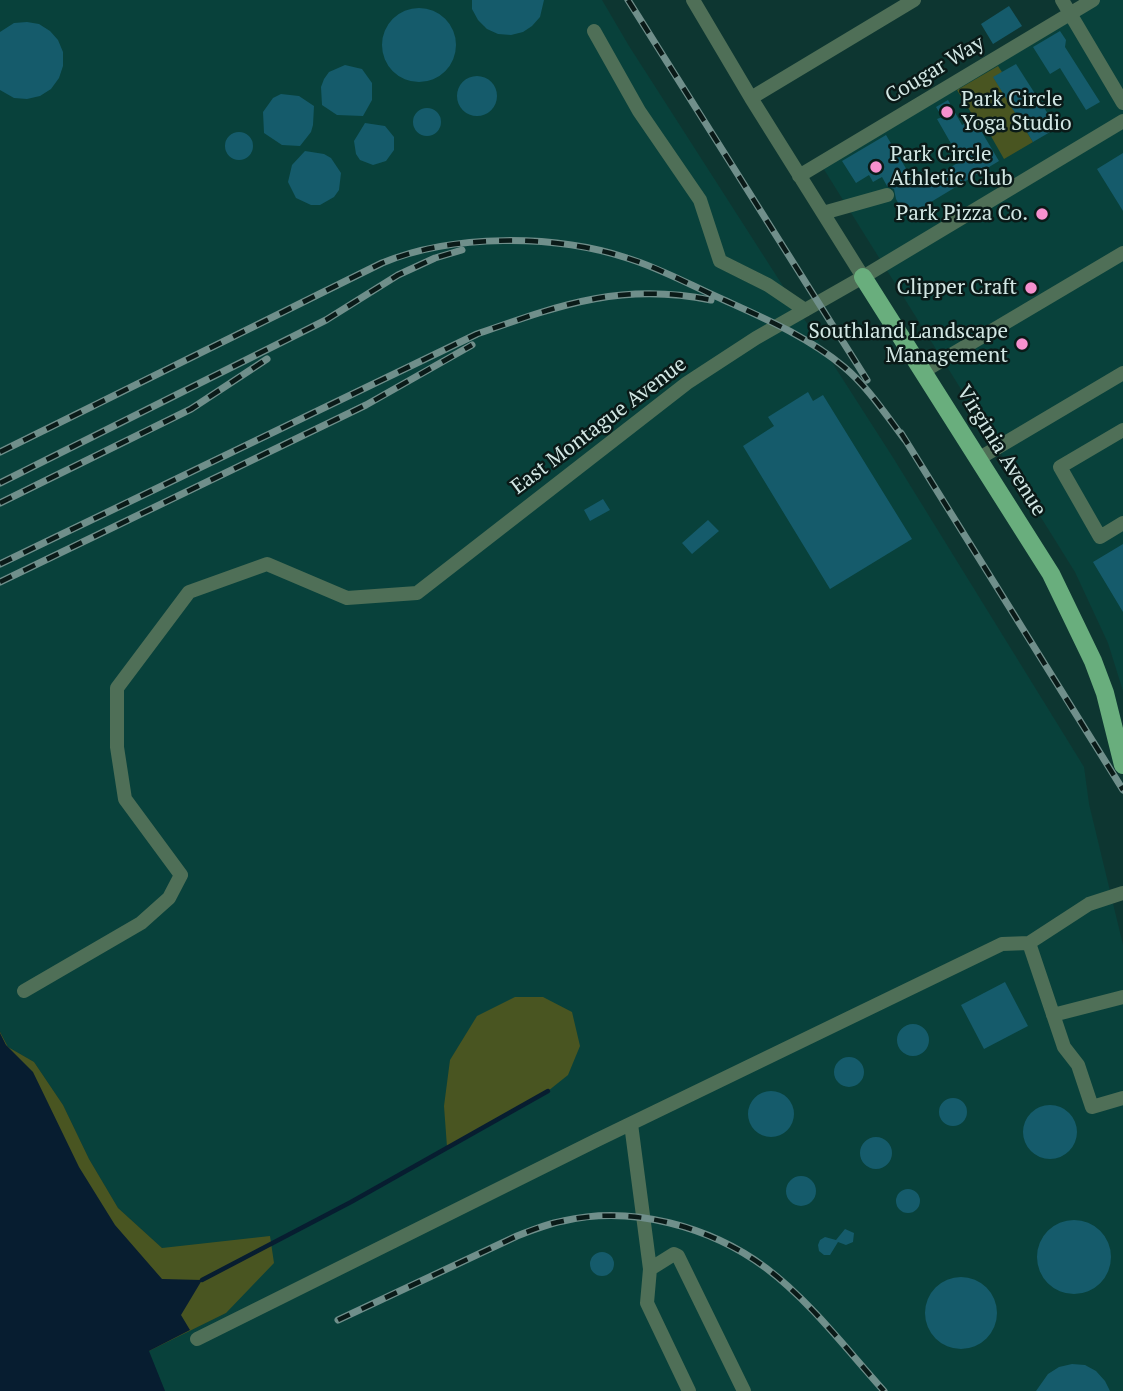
<!DOCTYPE html>
<html>
<head>
<meta charset="utf-8">
<style>
	body { margin:0 }
	canvas { display:block; background:#0d3631 }
</style>
</head>
<body>
<canvas width="1123" height="1391"></canvas>
<script>
const g = document.querySelector('canvas').getContext('2d');
g.lineJoin = 'round';
function paint(path, color) {
  g.fillStyle = color;
  g.fill(path, 'evenodd');
}
function trace(path, color, width, dash) {
  g.strokeStyle = color;
  g.lineWidth = width;
  g.lineCap = dash ? 'butt' : 'round';
  g.setLineDash(dash || []);
  g.stroke(path);
}
function drawText(font, color, halo, rows, align = 'center') {
  g.font = font + ' "PT Serif",serif';
  g.lineWidth = 5;
  g.setLineDash([]);
  g.textBaseline = 'middle';
  g.strokeStyle = halo;
  g.fillStyle = color;
  for (const [text, x, y, turn = 0] of rows) {
    g.save();
    g.translate(x, y);
    g.rotate((+turn || 0) * Math.PI / 180);
    g.textAlign = isNaN(turn) ? turn : align;
    if (halo) g.strokeText(text, 0, 0);
    g.fillText(text, 0, 0);
    g.restore();
  }
}
const built = new Path2D(`
	M0,0H602L629,46L892,456L1084,767L1089,804L1123,945V1391H165L148,1351L226,1313L162,1248L118,1208L89,1159L63,1105L34,1062L8,1047L0,1031Z
	M1092,0H1123V691L1108,643L1075,572L820,163Z`);
const green = new Path2D(`
	M998,66L1002,72L994,78L1033,142L1004,159L988,131L983,132L957,90Z
	M515,997H543L572,1012L580,1046L568,1075L548,1091L447,1147L444,1106L450,1060L477,1016Z
	M0,1032L8,1047L34,1062L63,1105L89,1159L118,1208L162,1248L270,1236L274,1263L226,1313L149,1351L0,1062Z`);
const water = new Path2D(`
	M0,1033L6,1045L33,1072L79,1167L115,1225L162,1279L202,1280L181,1315L190,1330L149,1351L165,1391H0Z`);
const stream = new Path2D(`
	M202,1280L351,1202L548,1091`);
const building = new Path2D(`
	M472,0H544L540,17L532,26L523,32L511,35L498,34L487,29L478,20L472,9Z
	M1009,6L1022,26L993,44L981,24Z
	M382 45a37 37 0 1 1 74 0a37 37 0 1 1-74 0Z
	M27,22L39,24L50,31L58,40L63,52V66L59,78L51,89L40,96L27,99L14,98L0,90V32L14,23Z
	M1060,31L1066,40L1065,47L1100,102L1086,110L1060,68L1050,74L1033,47Z
	M1016,64L1057,128L1033,142L993,77Z
	M345,65L362,69L372,83V100L363,116L337,115L322,105L321,87L324,79L329,72Z
	M457 96a20 20 0 1 1 40 0a20 20 0 1 1-40 0Z
	M281,94L299,96L314,106L313,125L311,132L300,146L282,145L264,133L263,112L273,98Z
	M948,100L962,125L974,119L999,161L906,217L896,199L894,189L887,186L882,177L873,182L869,175L856,183L842,161L886,135L917,187L961,161L937,119L942,117L936,107Z
	M413 122a14 14 0 1 1 28 0a14 14 0 1 1-28 0Z
	M365,123L385,126L394,137V150L386,161L373,165L360,160L356,154L354,141Z
	M225 146a14 14 0 1 1 28 0a14 14 0 1 1-28 0Z
	M305,151L324,154L331,158L341,173L339,190L334,197L320,205H311L296,198L288,182L292,165Z
	M1123,153V211L1097,169Z
	M808,392L813,401L823,395L912,539L830,589L743,446L774,426L768,417Z
	M603,499L610,510L590,521L584,510Z
	M708,520L719,531L692,554L682,543Z
	M1123,544V612L1093,562Z
	M1005,982L1028,1026L984,1049L961,1005Z
	M897 1040a16 16 0 1 1 32 0a16 16 0 1 1-32 0Z
	M834 1072a15 15 0 1 1 30 0a15 15 0 1 1-30 0Z
	M748 1114a23 23 0 1 1 46 0a23 23 0 1 1-46 0Z
	M939 1112a14 14 0 1 1 28 0a14 14 0 1 1-28 0Z
	M1023 1132a27 27 0 1 1 54 0a27 27 0 1 1-54 0Z
	M860 1153a16 16 0 1 1 32 0a16 16 0 1 1-32 0Z
	M786 1191a15 15 0 1 1 30 0a15 15 0 1 1-30 0Z
	M896 1201a12 12 0 1 1 24 0a12 12 0 1 1-24 0Z
	M1037 1257a37 37 0 1 1 74 0a37 37 0 1 1-74 0Z
	M845,1229L854,1233L853,1242L846,1245L838,1242L830,1255H824L819,1251L818,1245L820,1240L825,1237L836,1240Z
	M590 1264a12 12 0 1 1 24 0a12 12 0 1 1-24 0Z
	M925 1313a36 36 0 1 1 72 0a36 36 0 1 1-72 0Z
	M1072,1364L1085,1365L1096,1371L1105,1381L1110,1391H1036L1048,1374L1059,1367Z`);
const minor = new Path2D(`
	M693,0L751,98L863,277
	M1062,0L1123,103
	M594,31L639,111L700,200L720,261L768,285L805,310
	M751,98L914,0
	M799,176L1093,0
	M823,213L887,195
	M924,371L1123,253
	M1123,430L1060,467L1100,537L1123,523
	M978,459L1123,373
	M1029,943L1064,1047L1078,1065L1092,1107L1123,1098
	M24,991L141,923L169,898L181,875L125,799L117,747V688L189,592L267,564L347,598L417,593L687,383L756,338L863,277L1123,121
	M1053,1015L1123,997
	M631,1124L650,1269
	M197,1339L597,1140L1002,944L1029,943L1089,904L1123,893
	M689,1391L647,1303L650,1269L674,1254L678,1256L744,1391`);
const major = new Path2D(`
	M863,277L1051,574L1093,661L1105,693L1123,765`);
const rail = new Path2D(`
	M628,0L867,380
	M901,433L1123,790
	M0,452L382,263C452,234 554,234 627,258C660,268 692,286 724,300C766,319 808,337 844,367C868,387 886,415 905,440
	M0,483L326,320L398,275L435,258L462,250
	M0,503L191,409L267,359
	M0,564L477,334C560,305 621,282 711,300
	M0,582L366,405L472,345
	M338,1320L517,1236C532,1230 547,1224 563,1221C631,1205 710,1226 766,1268C810,1301 847,1350 884,1391`);
const markers = [
	[947,112,7,"#f790ce"],
	[876,167,7,"#f790ce"],
	[1042,214,7,"#f790ce"],
	[1031,288,7,"#f790ce"],
	[1022,344,7,"#f790ce"]
];
const streetNames = [
	["Cougar Way",935,70,-31],
	["East Montague Avenue",599,426,-37],
	["Virginia Avenue",1001,451,58]
];
const poiNames = [
	["Park Circle",961,100,"left"],
	["Yoga Studio",961,124,"left"],
	["Park Circle",890,155,"left"],
	["Athletic Club",890,179,"left"],
	["Park Pizza Co.",1028,214],
	["Clipper Craft",1017,288],
	["Southland Landscape",1008,332],
	["Management",1008,356]
];
paint(built, '#08413b');
paint(green, '#495521');
paint(water, '#071d30');
trace(stream, '#071d30', 4.5);
paint(building, '#155b6b');
trace(minor, '#4f6f57', 14);
trace(major, '#69ae7d', 18);
trace(rail, '#708f8b', 7);
trace(rail, '#0a1a18', 4.5, [13]);
for (const [x, y, r, color] of markers) {
  const dot = new Path2D();
  dot.arc(x, y, r, 0, 2 * Math.PI);
  g.fillStyle = color;
  g.fill(dot);
  trace(dot, '#0a1a18', 2.5);
}
drawText('21px', '#d2e7e4', '#0a1a18', streetNames);
drawText('21px', '#d2e7e4', '#0a1a18', poiNames, 'right');
</script>
</body>
</html>
